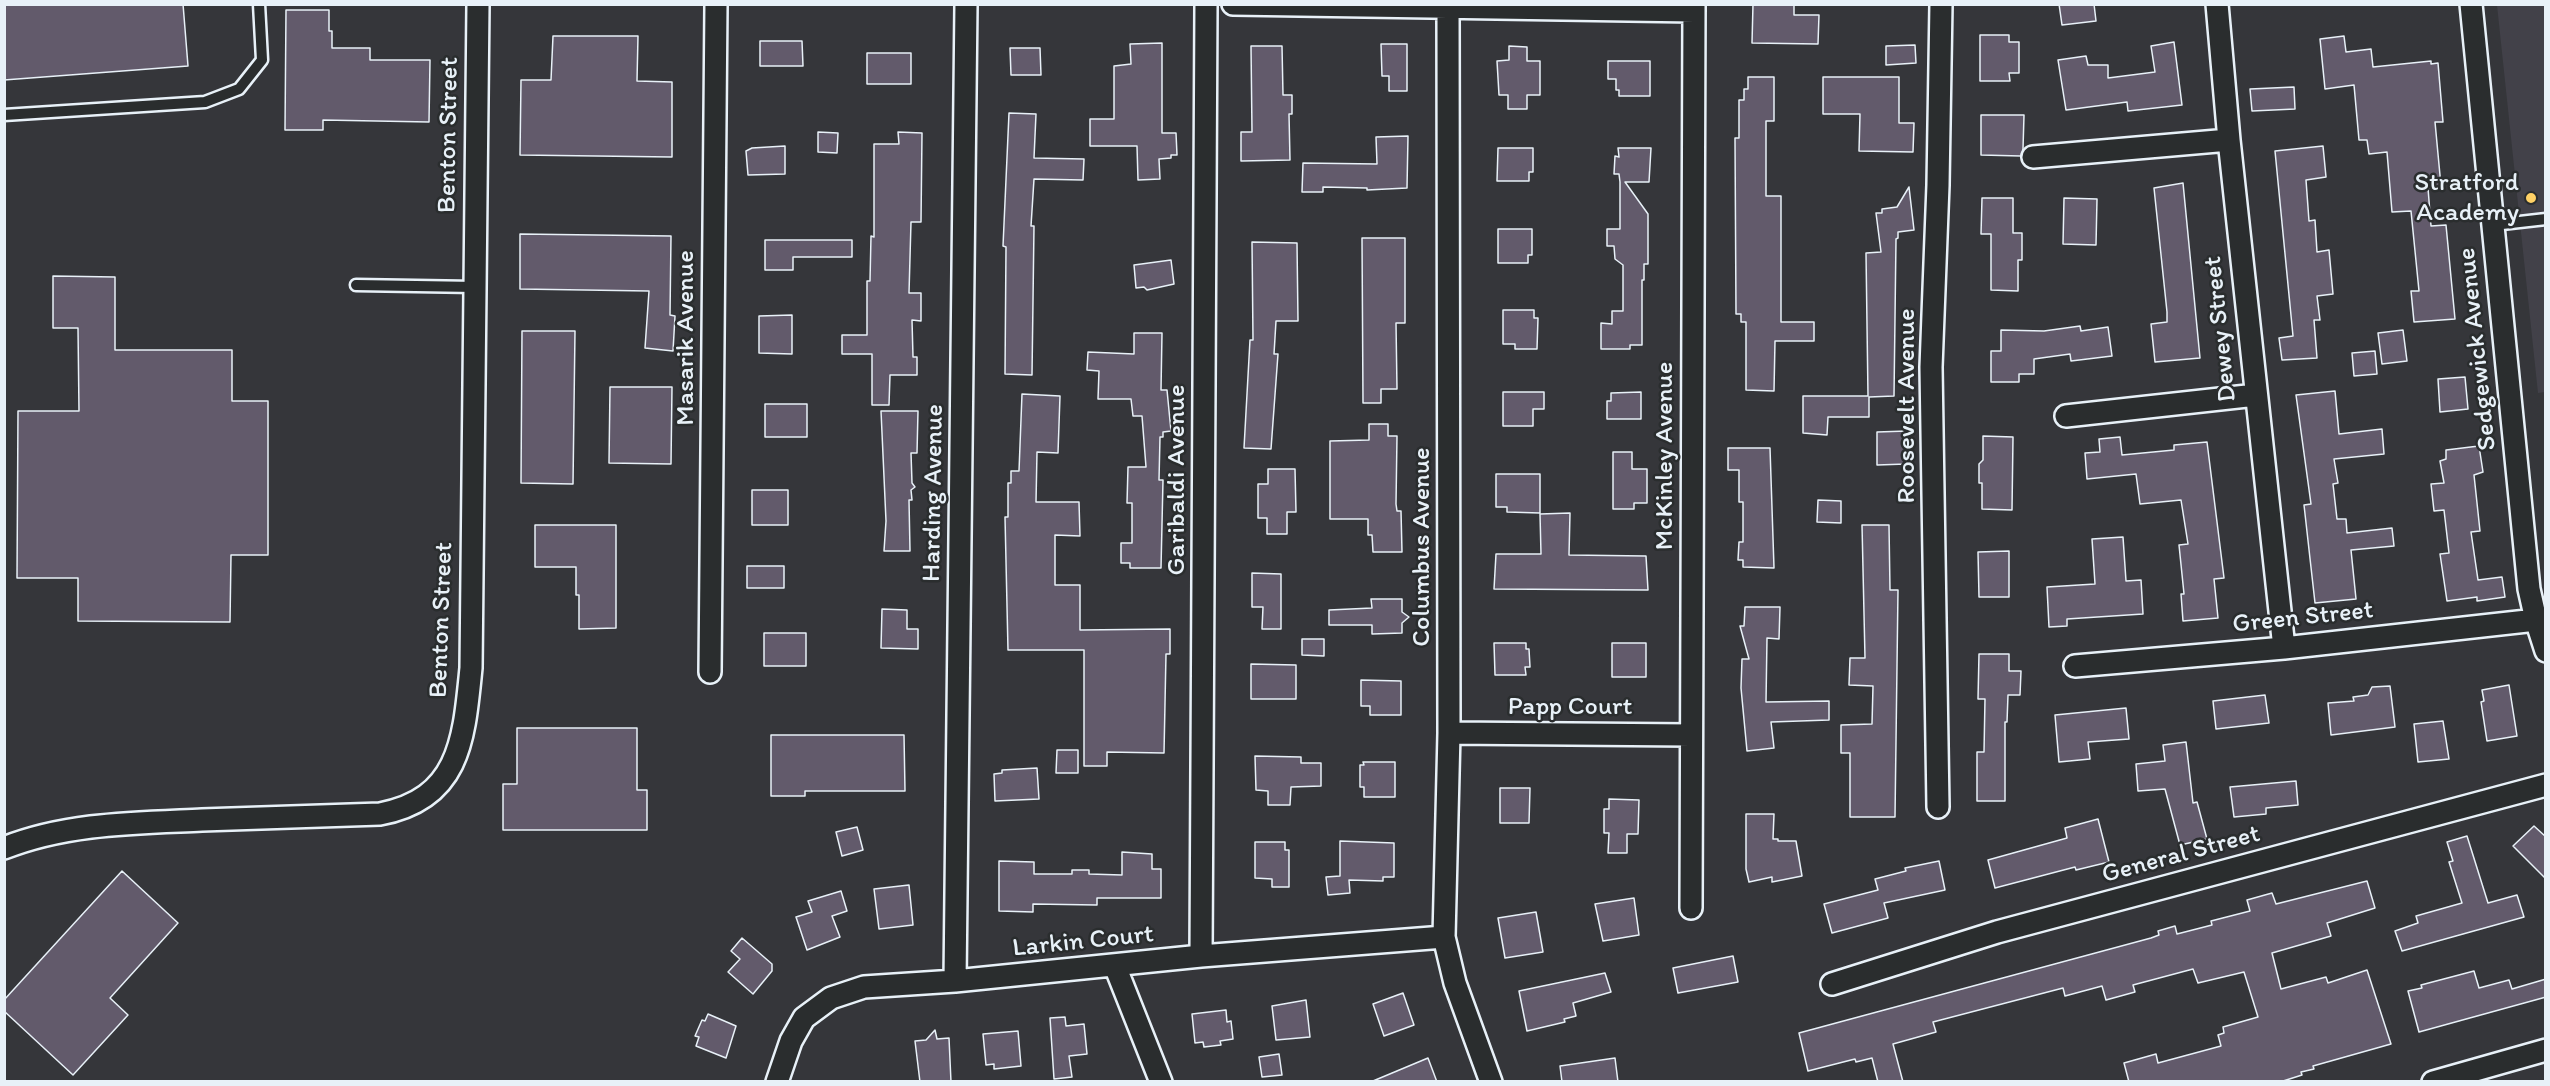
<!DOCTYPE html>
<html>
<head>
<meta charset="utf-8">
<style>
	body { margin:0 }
	#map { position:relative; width:2550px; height:1086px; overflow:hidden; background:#35363a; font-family:Itim,sans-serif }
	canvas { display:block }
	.frame { position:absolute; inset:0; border:6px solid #e8f1f8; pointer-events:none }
</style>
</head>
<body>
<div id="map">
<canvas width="2550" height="1086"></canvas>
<div class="frame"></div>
</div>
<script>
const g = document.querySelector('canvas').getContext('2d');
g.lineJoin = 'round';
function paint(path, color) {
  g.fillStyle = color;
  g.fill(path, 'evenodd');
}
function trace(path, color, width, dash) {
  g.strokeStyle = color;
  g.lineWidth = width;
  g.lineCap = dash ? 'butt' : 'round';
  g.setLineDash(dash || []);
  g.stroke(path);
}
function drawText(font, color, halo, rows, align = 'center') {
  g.font = font + ' Itim,sans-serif';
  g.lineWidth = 5;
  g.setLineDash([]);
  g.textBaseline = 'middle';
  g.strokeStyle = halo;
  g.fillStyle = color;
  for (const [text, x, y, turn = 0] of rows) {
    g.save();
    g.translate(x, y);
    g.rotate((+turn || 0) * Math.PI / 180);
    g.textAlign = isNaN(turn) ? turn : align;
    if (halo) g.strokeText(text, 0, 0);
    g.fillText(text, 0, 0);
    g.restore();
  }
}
const built = new Path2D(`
	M2497,5H2545V392L2538,393Z`);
const building = new Path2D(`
	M4,4H183L188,66L4,80Z
	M1753,4H1794V15H1819L1818,44L1752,43Z
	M2059,4H2094L2096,21L2062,25Z
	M286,10H329V31H332V48H370V60H430L429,122L323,120V130H285Z
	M1980,35H2009V42H2019V73H2009L2010,81H1980Z
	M553,36H638L637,81L672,82V157L520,155L521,80H551Z
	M2344,36L2346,52L2371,49L2373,67L2431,61V64L2438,63L2443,122H2435L2441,186L2428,188L2431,226L2446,225L2455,319L2414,322L2411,291H2419L2411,211L2392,212L2387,152L2369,154L2367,140H2359L2354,85L2325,89L2320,39Z
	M760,41H802L803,66H760Z
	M2174,42L2182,105L2128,111L2127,102L2066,110L2058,60L2086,56L2088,65H2108V78L2155,72L2151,46Z
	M1162,43V133H1176L1177,155H1171V158L1159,159L1160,179L1138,180L1137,146H1090V119H1114V66L1131,64L1130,44Z
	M1381,44H1407V91H1389V76H1382Z
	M1915,45L1916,63L1886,65V46Z
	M1251,46H1282L1283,95H1292V114H1289L1290,160L1241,161V132H1252Z
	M1509,46L1527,47V61H1540V95H1527V109H1508V95H1499L1497,61L1509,60Z
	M1010,48H1040L1041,75H1011Z
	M867,53H911V84H867Z
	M1608,61H1650V96H1619V90H1616V79H1608Z
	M1748,77H1774V121H1766V196H1781V322H1814V341H1775L1774,391L1746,390V322H1741V314H1736L1735,138H1739V100H1744V89H1748Z
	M1823,77H1899V123H1914L1913,152L1859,151L1860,114H1823Z
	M2294,87L2295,109L2252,111L2250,89Z
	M1009,113L1036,114L1034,158L1084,159L1083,180L1034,179L1031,226H1034L1032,375L1005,374L1006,247L1003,246Z
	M1981,115H2024L2023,149L2021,156L1981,155Z
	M818,132L838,133L837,153L818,152Z
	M898,132L922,133L921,222H911L909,293H921V321L912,320L913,357H917V375H890L889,405H872V354H842V335H867V281H870L871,236L874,237V144H899Z
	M1408,136L1407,188L1367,190V188L1323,187V192H1302L1303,163L1377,164L1376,137Z
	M785,146V174L748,175L746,151L752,148Z
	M2323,146L2326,177L2306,180L2309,221L2315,220L2317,252L2329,250L2333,294L2317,296L2320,320H2314L2317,358L2282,360L2279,338L2293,336L2275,151Z
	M1498,148H1533V172H1529V181H1497Z
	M1618,148H1651L1649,182H1625L1648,214V264H1644V280H1642V345H1630V349H1601V323L1612,324V311H1623V265L1615,259L1614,246H1607V229H1620V182L1619,174H1614L1615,156L1619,157Z
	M2183,183L2200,358L2155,362L2151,324L2167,322V312L2154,188Z
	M1909,187L1914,230L1898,232V238L1896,239L1894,396L1869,397V417H1828L1827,435L1803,433V396H1868L1866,253L1881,252L1876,213H1882V209L1897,207Z
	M1982,198H2013V233H2022V260H2018V291L1991,290V234H1981Z
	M2064,198L2097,199L2096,245L2063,244Z
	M1498,229H1532V255H1528V263H1498Z
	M520,234L671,236L670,315L675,316L673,351L645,348L649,291L520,289Z
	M1362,238H1405V323H1396L1397,389H1381V403H1363Z
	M765,240H852V257H793V270H765Z
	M1252,242L1297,243L1298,321H1276L1274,354H1278L1271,449L1244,448L1250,340H1253Z
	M1171,260L1174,284L1147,290L1144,287L1136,288L1134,265Z
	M53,276L115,277V350H232V401H268V555H231L230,622L78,621V578H17L18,411H79L78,328H53Z
	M1503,310H1534V318H1538L1537,349H1515V344H1503Z
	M792,315V354L759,353V316Z
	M2080,326L2081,331L2108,327L2112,356L2071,361L2070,354L2034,359V374H2019V382H1991V351H2001V330L2044,331Z
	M2403,330L2407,361L2382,364L2378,333Z
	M522,331H575L573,484L521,483Z
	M1134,333H1162L1161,390H1167L1171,431L1163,432V437H1160L1159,480H1163L1161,568H1130V563H1121V543H1132V503H1127L1128,467H1146L1142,416H1133L1131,399H1098L1099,371L1087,370L1088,352L1134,354Z
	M2375,351L2377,374L2354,376L2352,353Z
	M2465,377L2468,409L2440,412L2438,379Z
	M610,387H672L671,464L609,463Z
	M2335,391L2339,434L2382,429L2384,454L2334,459L2338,483L2333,484L2337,519H2346L2347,533L2392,528L2394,546L2351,550L2356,599L2315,603L2304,505L2311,504L2296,395Z
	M1503,392H1544V409H1533V426H1503Z
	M1641,392V419H1607V401H1611V393Z
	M1022,394L1060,396L1058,453L1037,452L1036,502H1079L1080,536L1055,535V585H1080V630L1170,629V654H1166L1164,753L1107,752V766H1084V650H1008L1005,517H1008V483H1011V471H1019Z
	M765,404H807V437H765Z
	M881,411H918L917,453H911L912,483L915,487L911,490L912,500H909L910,551H884L886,521Z
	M1369,424H1388V436H1397L1396,504L1397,511H1401L1402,552H1373L1372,535H1368V519H1330V441L1369,440Z
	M1907,431L1906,464L1877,465V432Z
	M1983,436L2013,437L2012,510L1982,509V483H1979V464L1983,460Z
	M2120,437L2122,455L2174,450V445L2207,442L2224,578L2214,579L2218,618L2183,621L2181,594H2184L2179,545L2188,544L2181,500L2140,504L2136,474L2087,479L2085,453L2100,452L2099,439Z
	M2479,446L2483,472L2474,475L2480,531L2471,532L2478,580L2502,577L2505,597L2477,601V597L2447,601L2440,554L2449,553L2444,510L2434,511L2431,484L2444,483L2440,461L2446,459V450Z
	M1728,448H1770L1774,568L1743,567V560H1738L1739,542H1743V502H1739V470H1728Z
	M1613,452H1632V469H1647V503H1634V509H1613Z
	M1268,469H1295L1296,512H1287V534H1267V518H1258V484H1268Z
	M1496,474H1540V513L1507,512V507H1496Z
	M752,490H788V525H752Z
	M1818,500L1841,501V523L1817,522Z
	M1570,513L1569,555L1646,556L1648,590L1494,589L1496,554H1541L1540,514Z
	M535,525H616V628L579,629V595H576V567H535Z
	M1862,525H1889L1890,590H1898L1895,817H1850V753H1841V725L1872,724L1873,686L1849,685L1850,658H1865Z
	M2123,537L2126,581L2141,580L2143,614L2067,619V626L2049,627L2047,587L2095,584L2092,539Z
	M2009,551V597H1979L1978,552Z
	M747,566H784V588H747Z
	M1252,573L1281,574V629H1262L1263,607H1252Z
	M1371,599H1402V612L1409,617L1402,623V633L1372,634V625H1329V610L1372,608Z
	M1745,607H1780L1779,639L1767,638L1766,702L1829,701V720L1771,722L1774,748L1747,751L1741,688L1742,659H1749L1740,626H1744Z
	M882,609L907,610V629H918V649L881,648Z
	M764,633H806V666H764Z
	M1302,639H1324V656L1302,655Z
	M1494,643H1526V649H1529L1530,667H1525L1526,675H1495Z
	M1612,643H1646V677H1612Z
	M1979,654H2009V671H2021L2020,695H2008L2007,722H2005V801H1977V752H1984L1985,699H1978Z
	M1251,664L1296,665V699H1251Z
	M1361,680L1401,681V715H1370V706H1361Z
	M2509,685L2517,736L2487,741L2481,702L2484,701L2482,690Z
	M2390,686L2395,727L2331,735L2328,703L2354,701L2353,697L2368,695L2372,687Z
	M2265,695L2269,723L2216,729L2213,701Z
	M2126,708L2129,739L2088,742L2090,759L2059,762L2055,715Z
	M2443,721L2449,759L2418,762L2414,724Z
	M517,728H637V790H647V830H503V784H517Z
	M771,735H904L905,791H805V796H771Z
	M2186,742L2193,803L2197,802L2207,839L2180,845L2165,789L2138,791L2136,764L2165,761L2163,745Z
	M1057,750H1078V773H1056Z
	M1255,756L1301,757V763H1321V786L1291,787L1290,805H1268V791L1256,790Z
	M1363,762H1395V797H1364V787H1360V765H1364Z
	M1037,768L1039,799L995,801L994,774L1002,773V770Z
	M2296,781L2298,805L2266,808V814L2234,817L2230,787Z
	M1500,788H1530L1529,823H1500Z
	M1609,799L1639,800L1638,834H1627V853H1608L1609,833H1604V809H1609Z
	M1746,814H1774L1773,839H1778V841H1796L1802,876L1772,882V877L1749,882L1746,869Z
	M2098,819L2109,862L2076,870L2075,867L1995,888L1988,860L2067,838L2065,828Z
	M2534,826L2546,837V879L2513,846Z
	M857,827L863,850L842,856L836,832Z
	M2467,836L2488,903L2517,895L2524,917L2402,951L2395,931L2418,923L2416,916L2462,903L2449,862L2453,861L2447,842Z
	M1340,841L1394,843V877H1383V881L1349,880L1350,893L1328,895L1326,877L1340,876Z
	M1255,842H1285V850H1289V887H1272V879L1255,878Z
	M1122,852L1152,854V869H1161V898H1097V905L1033,904V912L999,911V861L1034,862V874H1072V870H1089V874L1122,875Z
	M1939,861L1945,890L1884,903L1888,918L1832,933L1824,904L1878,890L1875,879L1906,871L1905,868Z
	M122,871L178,923L110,998L128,1015L73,1075L4,1011V1000Z
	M2367,881L2375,908L2327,923L2331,936L2272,953L2281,989L2326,977L2328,983L2367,970L2391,1044L2313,1066L2314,1069L2301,1072L2302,1075L2280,1082H2129L2124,1063L2156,1054L2158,1063L2221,1046L2218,1035L2224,1033L2223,1027L2258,1017L2244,972L2198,983L2193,969L2133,985L2135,992L2106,1000L2102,986L2065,996L2063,988L1933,1022L1936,1032L1893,1044L1903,1082H1878L1872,1058L1856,1062L1855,1059L1808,1071L1799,1033L2151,938L2159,935L2158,931L2175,926L2177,934L2212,925L2211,921L2250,911L2247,900L2272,893L2276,904Z
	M909,885L913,925L879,929L874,889Z
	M841,891L847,911L832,916L840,937L807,950L796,917L812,912L808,901Z
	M1634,898L1639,935L1603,941L1595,904Z
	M1536,912L1543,952L1505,958L1498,918Z
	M742,938L772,964V971L753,994L728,972L740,959L731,951Z
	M1733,956L1738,982L1678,993L1673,968Z
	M2474,971L2479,988L2509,980L2512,989L2546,979V997L2419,1032L2408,991L2422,988L2421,985Z
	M1605,973L1611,992L1573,1003L1576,1016L1564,1019L1565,1022L1527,1031L1519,991Z
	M1403,993L1414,1025L1384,1036L1373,1004Z
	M1306,1000L1310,1037L1276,1040L1272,1006Z
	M1226,1010L1227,1022L1231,1021L1233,1039L1220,1041L1221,1045L1204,1047L1203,1042L1195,1043L1192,1014Z
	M708,1014L736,1026L726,1058L696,1046L699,1037L695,1036L702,1020L705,1021Z
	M1065,1017L1066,1026L1084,1024L1087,1054L1069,1056L1072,1077L1054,1079L1050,1018Z
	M935,1030L937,1039L949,1038L951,1082H920L915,1041L926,1040Z
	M1018,1031L1021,1066L994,1069V1064L986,1065L983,1034Z
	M1279,1054L1282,1075L1262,1077L1259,1057Z
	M1428,1058L1437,1082H1373V1081Z
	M1615,1058L1618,1082H1562L1560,1066Z`);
const service = new Path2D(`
	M4,115L205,102L239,89L262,60L259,4
	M2493,225L2546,219
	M356,285L475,287`);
const minor = new Path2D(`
	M1233,4L1694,11
	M1448,4L1449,733L1444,937L1455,983L1491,1082
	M2217,4L2229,140L2284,648
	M2471,4L2529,589L2536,620L2546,651
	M2033,157L2229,140
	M2066,416L2256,395
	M2075,666L2284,648L2536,620
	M710,672L716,4
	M1449,733L1691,735
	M1938,807L1931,367L1938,185L1941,4
	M4,848C67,823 136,823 202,820C261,818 321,816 380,814C461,799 464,737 471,668L478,4
	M1691,908L1694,4
	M1201,956L1206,4
	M1115,966L1161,1082
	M955,981L966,4
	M1832,984L1997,932L2546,785
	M777,1082L791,1041L804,1018L831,998L864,987L955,981L1201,956L1444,937
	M2433,1082L2546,1050`);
const markers = [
	[2531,198,6,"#ffd166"]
];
const streetNames = [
	["Benton Street",449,135,-89],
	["Dewey Street",2221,329,-96],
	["Masarik Avenue",686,338,-90],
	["Sedgewick Avenue",2478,349,-96],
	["Roosevelt Avenue",1907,406,-90],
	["McKinley Avenue",1665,456,-90],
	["Garibaldi Avenue",1177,480,-90],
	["Harding Avenue",934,493,-89],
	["Columbus Avenue",1422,547,-90],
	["Green Street",2303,618,-6],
	["Benton Street",442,620,-88],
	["Papp Court",1570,707],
	["General Street",2181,855,-15],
	["Larkin Court",1083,942,-6]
];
const poiNames = [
	["Stratford",2519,183],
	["Academy",2519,213]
];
paint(built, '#424149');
paint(building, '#625a6b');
trace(building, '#e8f1f8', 1.5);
trace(service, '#e8f1f8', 15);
trace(minor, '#e8f1f8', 26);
trace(service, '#2a2d2e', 10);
trace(minor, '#2a2d2e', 21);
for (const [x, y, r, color] of markers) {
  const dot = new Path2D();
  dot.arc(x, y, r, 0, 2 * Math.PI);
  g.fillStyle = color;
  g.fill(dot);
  trace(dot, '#2a2d2e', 2);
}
drawText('26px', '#e8f1f8', '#2a2d2e', streetNames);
drawText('26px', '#e8f1f8', '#2a2d2e', poiNames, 'right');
</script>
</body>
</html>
